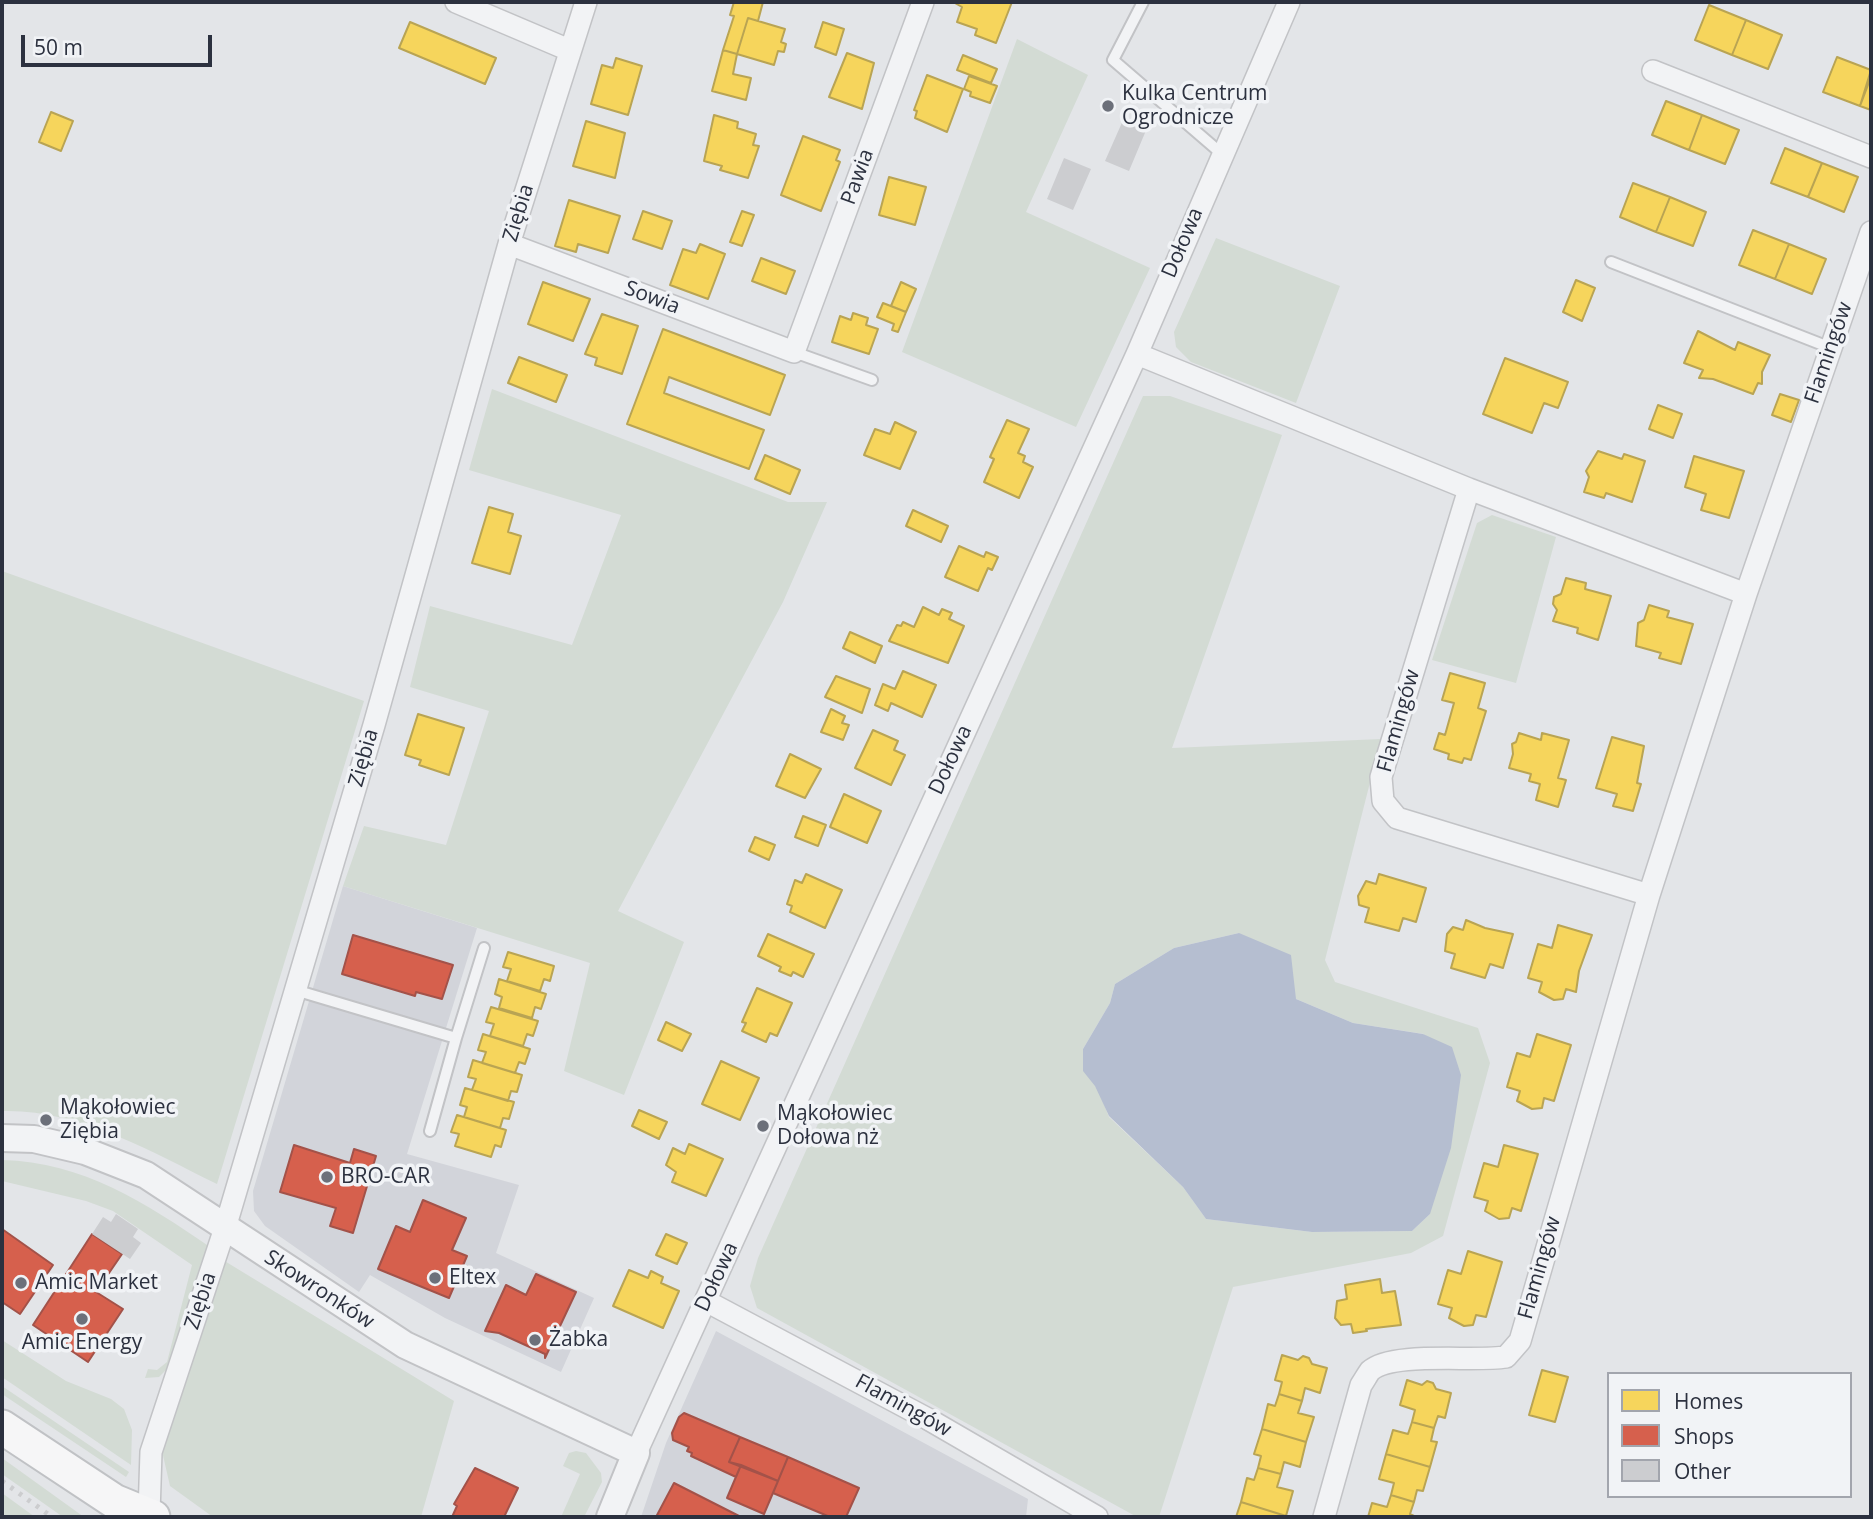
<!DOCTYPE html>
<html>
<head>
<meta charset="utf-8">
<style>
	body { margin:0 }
	#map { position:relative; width:1873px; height:1519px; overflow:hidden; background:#e3e5e8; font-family:"Open Sans",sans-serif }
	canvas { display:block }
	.frame { position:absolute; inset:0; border:4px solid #2c313f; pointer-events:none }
	.legend { position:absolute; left:1607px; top:1372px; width:245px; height:126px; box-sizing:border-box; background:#f1f3f6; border:2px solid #a2a5ad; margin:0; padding:9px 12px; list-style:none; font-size:21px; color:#2c313f }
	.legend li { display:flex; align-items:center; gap:14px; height:35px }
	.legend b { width:35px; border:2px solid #a2a5ad }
	.scale { position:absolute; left:21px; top:35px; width:191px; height:32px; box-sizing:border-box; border:4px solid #2c313f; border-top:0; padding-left:9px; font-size:21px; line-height:24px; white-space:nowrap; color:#2c313f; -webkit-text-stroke:5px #f1f3f6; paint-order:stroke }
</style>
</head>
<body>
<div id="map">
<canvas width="1873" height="1519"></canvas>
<div class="frame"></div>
<ul class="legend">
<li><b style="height:19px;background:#f6d55c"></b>Homes</li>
<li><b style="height:19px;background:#d6604d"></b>Shops</li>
<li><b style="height:19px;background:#cccdd0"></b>Other</li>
</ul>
<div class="scale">50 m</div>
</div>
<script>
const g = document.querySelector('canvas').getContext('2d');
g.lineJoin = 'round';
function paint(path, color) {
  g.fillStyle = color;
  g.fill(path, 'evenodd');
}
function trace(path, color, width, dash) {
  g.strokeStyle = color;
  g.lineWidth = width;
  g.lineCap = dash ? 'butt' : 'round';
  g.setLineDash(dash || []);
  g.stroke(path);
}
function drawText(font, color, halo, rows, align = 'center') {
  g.font = font + ' "Open Sans",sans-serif';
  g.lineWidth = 7;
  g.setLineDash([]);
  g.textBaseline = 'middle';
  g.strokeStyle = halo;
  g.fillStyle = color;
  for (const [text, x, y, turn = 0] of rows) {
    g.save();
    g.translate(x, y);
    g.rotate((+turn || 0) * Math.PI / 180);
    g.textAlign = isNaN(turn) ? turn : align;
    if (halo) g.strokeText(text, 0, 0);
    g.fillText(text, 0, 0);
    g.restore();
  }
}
const built = new Path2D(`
	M343,886L477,928L407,1154L519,1185L496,1253L594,1298L561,1372L445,1318L370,1275L359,1292L265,1226L254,1211L253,1191Z
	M716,1331L1028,1499L1026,1517H641L666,1443Z`);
const green = new Path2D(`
	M1017,39L1088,75L1026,212L1150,268L1076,427L902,352Z
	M1216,238L1340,286L1296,403L1191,362L1176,347L1174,332Z
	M492,389L788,502H827L783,602L618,911L684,942L624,1095L564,1071L590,963L343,886L364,826L446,845L489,711L410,687L430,606L572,645L621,515L469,470Z
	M1143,396H1170L1282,435L1172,748L1381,739L1325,960L1335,982L1478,1028L1490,1063L1443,1236L1411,1253L1233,1287L1159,1517H1137L757,1308L750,1286L758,1258ZM1239,933L1296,999L1353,1023L1424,1034L1430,1214L1412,1231L1312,1232L1206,1219L1183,1187L1109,1117L1083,1049L1110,1003L1115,984L1174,948Z
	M1492,515L1556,537L1516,683L1432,660L1477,523Z
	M2,571L364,701L217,1184C150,1151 79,1109 2,1111Z
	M2,1160C83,1162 146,1203 210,1247L177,1359L159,1377L145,1378L148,1369L157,1370L167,1362L192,1265L113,1211L86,1201L2,1181Z
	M223,1260L454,1401L421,1517H213L170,1486L162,1451Z
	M2,1340L66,1381L111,1399L124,1409L132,1430L131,1465L2,1377Z
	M2,1386L129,1472L126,1477L2,1394Z
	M576,1451L586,1453L601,1473L602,1482L584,1517H561L580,1474L563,1466L569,1453Z
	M2,1458L84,1517H63L2,1474Z
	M2,1493L35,1517H2Z`);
const water = new Path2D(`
	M1239,933L1291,955L1296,999L1353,1023L1423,1034L1452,1047L1461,1075L1451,1148L1430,1214L1412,1231L1312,1232L1206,1219L1183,1187L1109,1116L1095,1086L1083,1071V1049L1110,1003L1115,984L1174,948Z`);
const homes = new Path2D(`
	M734,2H763L758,21L748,18L737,54L723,50L734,16L730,15Z
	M953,2H1012L996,43L975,35L977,29L957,22L962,7Z
	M1709,5L1746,20L1732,55L1695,40Z
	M748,18L785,29L781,42L786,44L784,52L778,51L774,65L737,54Z
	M1746,20L1782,35L1768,69L1732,55Z
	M410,22L496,58L485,84L399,48Z
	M823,22L844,29L836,55L815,47Z
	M723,50L737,54L733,74L751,78L746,100L712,91Z
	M847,53L874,63L862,109L829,97Z
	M963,55L997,69L991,83L957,70Z
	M1837,57L1871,70L1860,106L1823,92Z
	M616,58L642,66L628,115L591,104L602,65L613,68Z
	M927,75L963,89L947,132L915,118L917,111L914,110Z
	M969,76L997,86L990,103L970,96L971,92L964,89Z
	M1871,77V110L1860,106Z
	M1666,101L1702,115L1689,150L1652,135Z
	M51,112L73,121L61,151L39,142Z
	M714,115L738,122L737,128L756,134L753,145L759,146L748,178L720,170L722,166L704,161Z
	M1702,115L1739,130L1725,164L1689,150Z
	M586,121L625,133L615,178L573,166Z
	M803,136L840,150L836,160L840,162L821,211L781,195Z
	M1785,148L1822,163L1808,197L1771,183Z
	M1822,163L1858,177L1844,212L1808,197Z
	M889,177L926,187L915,225L879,215Z
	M1633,183L1670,197L1656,232L1620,217Z
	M1670,197L1706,212L1693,246L1656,232Z
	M569,200L620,216L608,253L578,244L576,252L555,246Z
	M643,211L672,221L662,249L633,239Z
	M742,211L754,215L742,246L730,242Z
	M1753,230L1789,244L1775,279L1739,265Z
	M700,244L725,254L708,299L670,285L683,249L696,253Z
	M1789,244L1826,259L1812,294L1775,279Z
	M761,258L795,271L786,294L752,281Z
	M1576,280L1595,288L1582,321L1563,312Z
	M543,282L590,299L573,341L528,324Z
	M901,282L916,289L906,312L891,306Z
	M883,303L906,312L898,332L892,330L894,324L877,317Z
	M853,313L868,318L866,325L878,329L869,354L832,342L840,316L851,320Z
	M602,314L638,326L622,374L595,365L597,358L585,354Z
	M663,329L785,375L770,415L669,377L664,393L764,430L749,469L627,424Z
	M1698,331L1735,350L1738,342L1770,355L1762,372V384L1758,383L1753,394L1713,379L1699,378L1703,370L1684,363Z
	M519,357L567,375L556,402L508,383Z
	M1505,358L1568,382L1558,408L1544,403L1532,433L1483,414Z
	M1780,394L1799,400L1791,422L1772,415Z
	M1658,405L1682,414L1673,438L1649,429Z
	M1007,420L1029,429L1018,453L1025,456L1023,462L1033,467L1019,498L984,482L994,459L990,457Z
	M895,422L916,432L900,469L864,455L875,429L890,434Z
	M1598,451L1622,459L1624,454L1645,461L1632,502L1606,493L1604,498L1584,492L1589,477L1586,471Z
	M765,455L800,470L790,494L755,479Z
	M1694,456L1744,471L1729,518L1701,510L1706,494L1685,487Z
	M489,507L513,514L508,532L521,536L510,574L472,563Z
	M913,510L948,526L941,542L906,526Z
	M959,546L984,557L986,552L998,557L992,570L988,568L978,591L945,577Z
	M1566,578L1586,583L1585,589L1611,596L1598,640L1577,633L1578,628L1553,621L1557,610L1553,604L1554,597L1561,594Z
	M1649,605L1669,611L1667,617L1693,624L1681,664L1659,658L1661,653L1636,646L1638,623L1644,620Z
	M923,607L939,615L942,609L952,613L949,619L964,626L948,663L889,641L897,625L901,626L903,622L914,627Z
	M850,632L882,646L875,663L843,648Z
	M903,671L936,685L922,717L891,703L888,711L875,705L883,684L895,689Z
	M1450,673L1485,683L1478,708L1486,711L1471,760L1464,758L1462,763L1448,759L1449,754L1434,749L1439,733L1445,735L1454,703L1442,700Z
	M836,676L870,689L862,713L825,697Z
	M831,709L845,716L842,723L849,725L843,740L821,732Z
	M418,714L464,728L449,775L419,765L421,760L405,755Z
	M873,730L898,741L894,750L905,755L891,785L855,768Z
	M1519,733L1541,740L1542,733L1569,740L1558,778L1566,780L1558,807L1536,800L1540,784L1529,781L1531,774L1509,768L1513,754L1512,744L1516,742Z
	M1612,737L1644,746L1637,783L1641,784L1633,811L1613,806L1617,794L1596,788Z
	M790,754L821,769L805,798L776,786Z
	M844,794L881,811L867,843L830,827Z
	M803,816L826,825L818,846L795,837Z
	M755,837L775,845L769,860L749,851Z
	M806,874L842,890L825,928L790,912L792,906L787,904L795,880L802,883Z
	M1379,874L1426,888L1416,922L1403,918L1399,931L1365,922L1369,908L1359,905L1358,896L1366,881L1376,884Z
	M1466,920L1485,928L1513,934L1503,968L1490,964L1485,978L1451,968L1455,954L1445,951L1447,934L1453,927L1463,930Z
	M1558,925L1592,935L1579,971L1576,992L1566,989L1563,999L1554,1000L1539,992L1542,982L1528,978L1538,944L1552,948Z
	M768,934L814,954L803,977L793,972L791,976L779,971L781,967L758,956Z
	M508,952L554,966L550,981L544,979L540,991L507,981L511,969L503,967Z
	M499,979L546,994L541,1009L535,1007L532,1018L499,1008L502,997L495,994Z
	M757,988L792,1003L777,1036L770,1033L766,1042L742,1031L746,1023L742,1022Z
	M491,1007L538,1021L533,1036L527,1034L523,1046L490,1036L494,1024L486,1022Z
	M666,1022L691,1034L682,1051L658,1040Z
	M483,1034L530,1049L525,1064L519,1062L515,1073L482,1063L486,1052L478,1050Z
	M1537,1034L1571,1045L1554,1101L1544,1098L1542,1108L1532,1109L1517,1101L1520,1091L1507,1087L1517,1053L1530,1057Z
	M473,1060L522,1075L517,1092L511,1091L508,1101L472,1090L476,1079L468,1077Z
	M721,1061L759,1078L740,1120L702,1104Z
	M465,1088L514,1102L509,1119L503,1118L500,1128L464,1117L467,1107L460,1105Z
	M639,1110L667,1122L659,1139L632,1126Z
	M457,1115L506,1130L501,1147L495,1145L491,1157L455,1146L459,1134L451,1132Z
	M689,1144L723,1159L706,1196L672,1182L676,1172L666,1165L673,1148L685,1154Z
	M1504,1145L1538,1154L1521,1211L1512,1208L1509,1218L1499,1219L1485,1211L1488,1201L1474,1197L1484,1163L1498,1167Z
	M666,1234L687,1243L677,1264L656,1255Z
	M1468,1251L1502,1262L1486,1317L1476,1315L1473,1325L1464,1326L1449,1318L1452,1308L1438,1304L1448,1270L1461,1274Z
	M629,1270L648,1278L651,1271L663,1277L661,1283L679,1291L663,1328L613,1306Z
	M1380,1279L1382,1293L1395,1291L1401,1325L1366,1329L1367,1331L1353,1333L1351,1324L1341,1325L1335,1318L1337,1301L1347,1299L1345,1285Z
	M1282,1355L1298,1360L1303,1356L1309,1358L1312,1364L1327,1368L1320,1393L1305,1388L1302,1401L1279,1394L1282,1382L1275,1380Z
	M1542,1370L1568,1377L1555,1422L1529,1415Z
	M1407,1380L1422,1385L1427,1381L1433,1383L1436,1389L1451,1393L1445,1418L1438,1416L1434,1428L1412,1422L1415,1410L1400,1405Z
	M1279,1394L1302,1401L1298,1413L1314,1417L1306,1442L1262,1429L1268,1404L1275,1406Z
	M1412,1422L1434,1428L1431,1441L1437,1442L1430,1467L1386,1454L1393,1430L1408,1434Z
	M1262,1429L1306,1442L1300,1467L1284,1462L1281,1474L1258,1468L1261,1456L1254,1454Z
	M1386,1454L1430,1467L1423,1491L1417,1490L1414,1502L1391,1495L1394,1483L1379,1479Z
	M1258,1468L1281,1474L1277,1487L1293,1491L1286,1516L1241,1502L1247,1478L1254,1480Z
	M1391,1495L1414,1502L1410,1514L1416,1517H1368L1372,1503L1387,1507Z
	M1241,1502L1286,1516L1285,1517H1236Z`);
const shops = new Path2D(`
	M353,935L453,965L442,999L416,992L415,996L342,974Z
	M294,1145L350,1163L354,1149L376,1156L353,1233L330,1226L336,1208L280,1192Z
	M423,1200L466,1218L452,1250L467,1256L449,1298L378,1269L396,1226L410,1232Z
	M2,1229L53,1265L20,1314L2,1302Z
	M92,1234L122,1254L96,1292L123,1309L88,1362L33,1325Z
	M536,1274L576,1292L545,1358V1354L499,1333L485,1331L506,1285L526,1295Z
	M684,1413L740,1437L729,1462L741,1465L736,1477L691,1456L692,1453L687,1451L689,1447L673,1440L672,1433L679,1417Z
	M740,1437L788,1457L778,1481L729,1462Z
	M788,1457L859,1488L846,1517H830L773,1493Z
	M741,1465L778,1481L764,1514L727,1498Z
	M475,1468L518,1488L504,1517H452L457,1506L454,1504Z
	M674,1483L741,1517H656Z`);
const building = new Path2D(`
	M1124,118L1147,128L1129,171L1105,161Z
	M1064,158L1091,169L1073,210L1047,199Z
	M116,1214L138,1229L133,1237L141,1243L130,1259L92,1234L103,1217L111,1222Z`);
const service = new Path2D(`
	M1143,2L1113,60L1222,154
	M1611,262L1831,348
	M794,352L872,380
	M295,990L456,1038L430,1131
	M456,1038L484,948`);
const minor = new Path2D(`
	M456,2L569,50
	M1653,71L1871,157
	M509,244L794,352L923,2
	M1137,354L1469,489L1746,594
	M1469,489L1381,777L1383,801L1397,818L1649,895
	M706,1301L928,1419L1097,1517
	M636,1453L1137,354L1289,2
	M149,1514L151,1452L225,1228L374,725L509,244L586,2
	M1324,1517L1361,1385C1364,1381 1367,1375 1370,1371C1392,1351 1473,1362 1506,1357L1520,1341L1649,895L1746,594L1871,232`);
const tertiary = new Path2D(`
	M2,1138L34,1139L85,1151L146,1175L405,1345L636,1453L610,1517`);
const primary = new Path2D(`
	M2,1427L114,1501L153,1517`);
const rail = new Path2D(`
	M2,1481L52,1517`);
const markers = [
	[1108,106,7,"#6c707a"],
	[46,1120,7,"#6c707a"],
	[763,1126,7,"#6c707a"],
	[327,1177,7,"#6c707a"],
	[435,1278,7,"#6c707a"],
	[21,1283,7,"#6c707a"],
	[82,1319,7,"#6c707a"],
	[535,1340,7,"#6c707a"]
];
const poiNames = [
	["Kulka Centrum",1122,94],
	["Ogrodnicze",1122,118],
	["Mąkołowiec",60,1108],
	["Ziębia",60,1132],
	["Mąkołowiec",777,1114],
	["Dołowa nż",777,1138],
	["BRO-CAR",341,1177],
	["Eltex",449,1278],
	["Amic Market",35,1283],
	["Żabka",549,1340],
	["Amic Energy",82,1343,"center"]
];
const streetNames = [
	["Pawia",858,177,-70],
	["Ziębia",519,213,-73],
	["Dołowa",1183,243,-67],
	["Sowia",652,298,21],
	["Flamingów",1829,353,-71],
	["Flamingów",1399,721,-74],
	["Ziębia",364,758,-74],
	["Dołowa",951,760,-65],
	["Flamingów",1540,1268,-74],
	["Dołowa",717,1277,-65],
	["Skowronków",319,1290,33],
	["Ziębia",201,1301,-72],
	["Flamingów",903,1406,29]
];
paint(built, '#d2d4da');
paint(green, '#d3dbd4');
paint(water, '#b5bed0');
paint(homes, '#f6d55c');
trace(homes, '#b9a453', 2);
paint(shops, '#d6604d');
trace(shops, '#a35249', 2);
paint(building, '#cccdd0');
trace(service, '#c2c3c6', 14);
trace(minor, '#c2c3c6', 24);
trace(tertiary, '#c2c3c6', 30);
trace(primary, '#c0c2c5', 37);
trace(service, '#f2f3f5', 10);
trace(minor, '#f2f3f5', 21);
trace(tertiary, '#f2f3f5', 26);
trace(primary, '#f6f6f7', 33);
trace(rail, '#cccdcf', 5, [3.5, 7]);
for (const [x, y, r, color] of markers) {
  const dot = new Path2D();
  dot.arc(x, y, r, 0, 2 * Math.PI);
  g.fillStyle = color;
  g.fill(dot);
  trace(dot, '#f1f3f6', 2.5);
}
drawText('21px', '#2c313f', '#f1f3f6', poiNames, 'left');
drawText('21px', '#2c313f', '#f1f3f6', streetNames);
</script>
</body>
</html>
